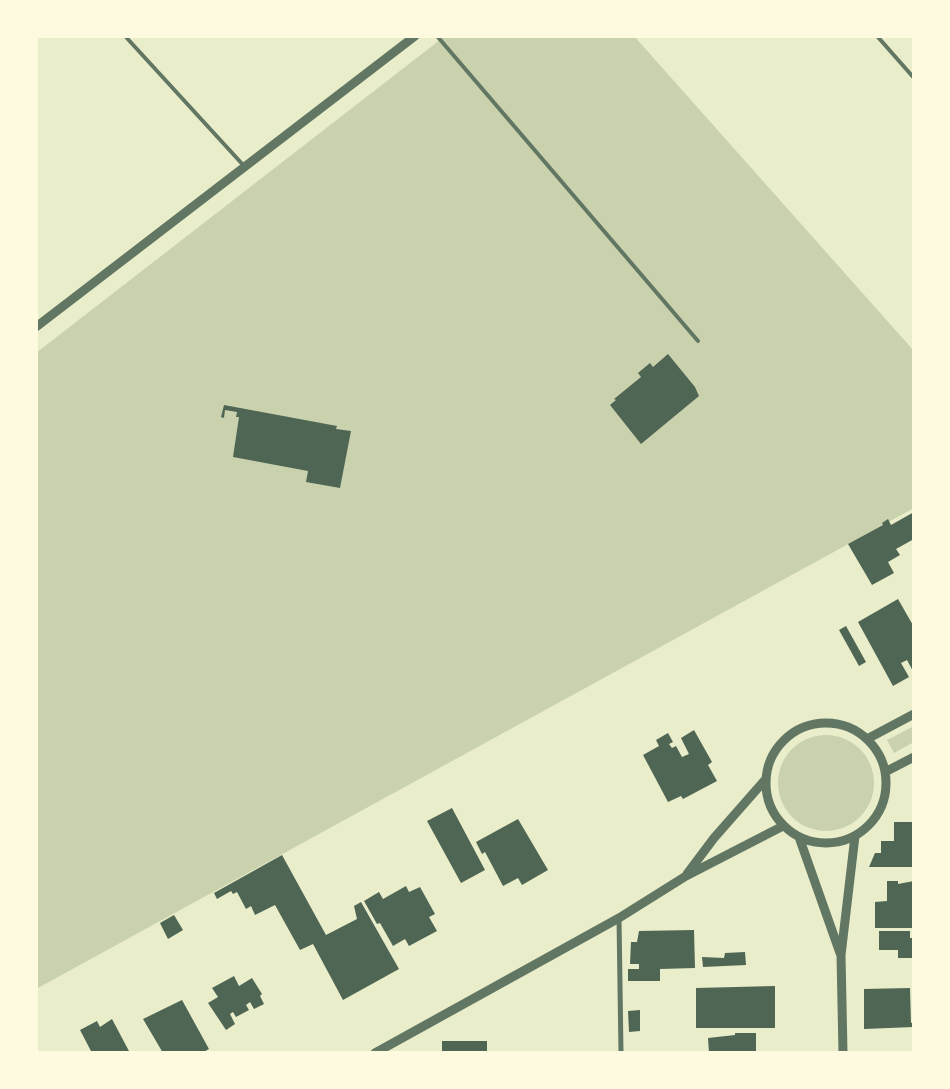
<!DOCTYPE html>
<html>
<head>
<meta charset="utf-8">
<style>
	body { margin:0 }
	#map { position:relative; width:950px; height:1089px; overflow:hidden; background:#e9edc9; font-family:"PT Sans Narrow",sans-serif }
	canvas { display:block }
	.frame { position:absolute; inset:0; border:38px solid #fefae0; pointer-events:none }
</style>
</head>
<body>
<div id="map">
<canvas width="950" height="1089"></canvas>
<div class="frame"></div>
</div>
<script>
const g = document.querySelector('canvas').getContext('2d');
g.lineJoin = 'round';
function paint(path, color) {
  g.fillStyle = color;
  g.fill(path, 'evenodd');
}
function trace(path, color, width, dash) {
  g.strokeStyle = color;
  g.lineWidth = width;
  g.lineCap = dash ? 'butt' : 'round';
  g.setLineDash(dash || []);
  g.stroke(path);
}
const green = new Path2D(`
	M445,36H634L914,351V508L36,989V353Z
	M914,726V742L894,753L887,740Z
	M778 783a48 48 0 1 1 96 0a48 48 0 1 1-96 0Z`);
const building = new Path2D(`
	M668,354L695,387L699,396L641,444L610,405L616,400L614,399L641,377L638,373L650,363L653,367Z
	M224,405L337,426L336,429L351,431L340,488L306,482L308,471L233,457L239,417H236L237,412L225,410L224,418L221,417Z
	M914,512V539L896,549L900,555L888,562L894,573L872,585L848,544L883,525L882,523L888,519L891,525Z
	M898,599L914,627V673L907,660L901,663L909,677L893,686L858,622Z
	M846,626L866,662L859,666L839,630Z
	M694,730L712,762L708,765L717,781L683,799L681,796L668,802L643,755L659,746L656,740L668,733L673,742L669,744L672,748L676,746L682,757L689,754L681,738Z
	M452,808L485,870L461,883L427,821Z
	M518,819L548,870L522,885L518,878L503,886L485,852L482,854L476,842Z
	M894,822H914V867H869L875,853H881V841H894Z
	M282,855L326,935L357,919L354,906L361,902L399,969L343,1000L313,944L300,950L275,905L255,915L251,906L246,909L237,892L233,894L231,891L217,899L214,893Z
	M887,881H898V884L914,881V928H875V902L887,901Z
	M406,886L409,892L420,887L435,914L429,917L437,931L409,946L405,939L393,946L380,923L377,924L364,901L379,892L383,899Z
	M174,915L183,930L168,939L160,923Z
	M694,930L695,968L660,969V981H628V969H639V964H630L631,942H637L639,931Z
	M879,931H910V938H914V958H898V950H879Z
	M745,952L746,965L703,967L702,957L724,958L725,953Z
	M234,976L239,986L252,978L262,994L260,996L264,1004L254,1009L250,1002L246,1005L249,1010L236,1017L233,1012L230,1014L235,1024L226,1030L208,1003L218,997L212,988Z
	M775,986V1028H696V988Z
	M910,988L911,1023L914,1022V1027L864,1029V989Z
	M182,1000L209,1049L202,1053H163L143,1019Z
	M640,1010V1031L629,1032L628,1011Z
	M112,1019L130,1053H92L80,1030L97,1021L100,1027Z
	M735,1033H756V1053H709L708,1038L735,1035Z
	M442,1041H487V1053H442Z`);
const service = new Path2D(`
	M125,36L245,167
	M437,36L698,341
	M877,36L914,78`);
const minor = new Path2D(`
	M619,918L621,1053`);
const tertiary = new Path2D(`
	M36,327L415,36
	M766 783a60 60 0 1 1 120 0a60 60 0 1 1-120 0Z
	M867,739L914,714
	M885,772L914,757
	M799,837L840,953
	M687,874L714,838L765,780
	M375,1053L619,918L686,876L783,826
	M843,1053L841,955L855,836`);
paint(green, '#cad2ad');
paint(building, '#4f6655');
trace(service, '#617663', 4);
trace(minor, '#617663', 5);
trace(tertiary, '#617663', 9);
</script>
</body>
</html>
